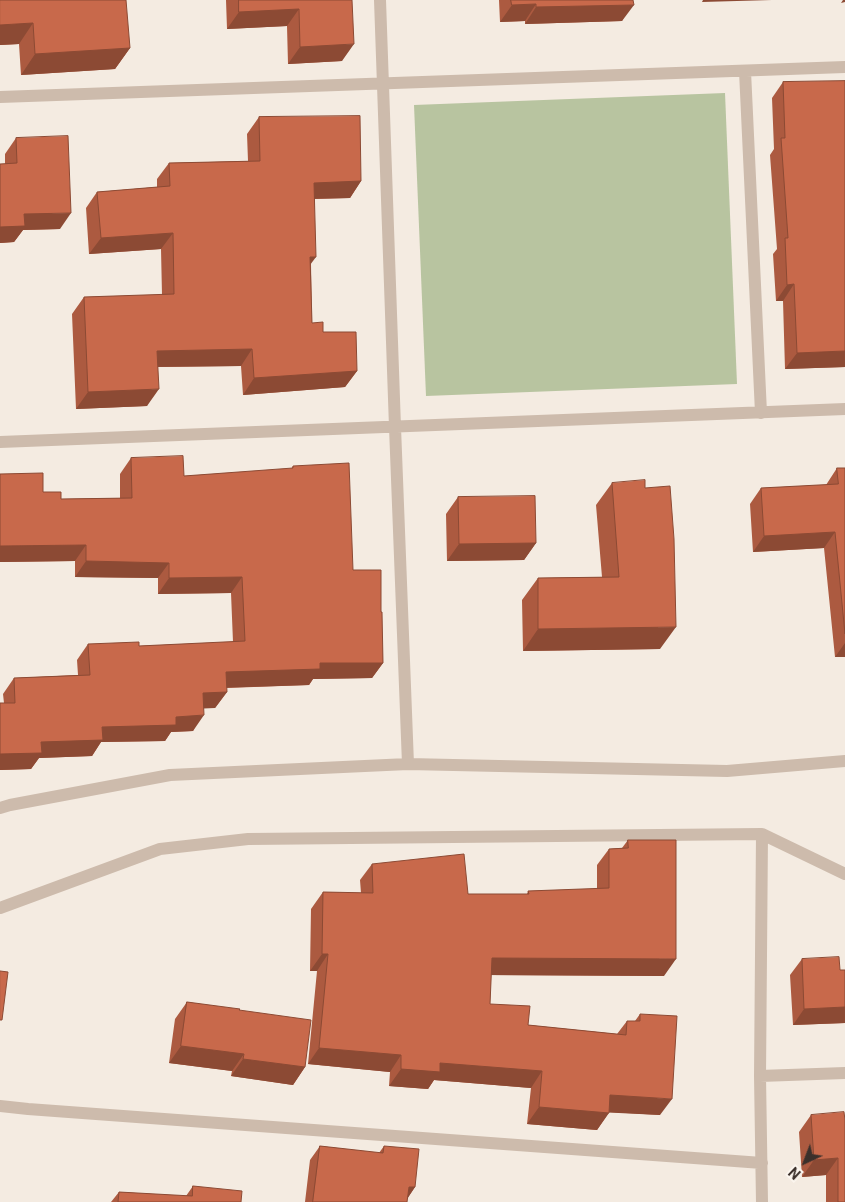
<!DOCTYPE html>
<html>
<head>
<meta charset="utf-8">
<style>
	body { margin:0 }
	#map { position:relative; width:845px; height:1202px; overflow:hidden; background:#f4ebe1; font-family:Roboto,sans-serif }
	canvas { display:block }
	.north { position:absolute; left:780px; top:1137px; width:50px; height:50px; -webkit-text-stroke:4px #fbf5ee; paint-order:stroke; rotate:223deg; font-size:14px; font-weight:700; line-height:20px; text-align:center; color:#3b302b }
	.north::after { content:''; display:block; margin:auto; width:18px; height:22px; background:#3b302b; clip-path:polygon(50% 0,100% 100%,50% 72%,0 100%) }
</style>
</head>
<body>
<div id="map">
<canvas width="845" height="1202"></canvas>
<div class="north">N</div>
</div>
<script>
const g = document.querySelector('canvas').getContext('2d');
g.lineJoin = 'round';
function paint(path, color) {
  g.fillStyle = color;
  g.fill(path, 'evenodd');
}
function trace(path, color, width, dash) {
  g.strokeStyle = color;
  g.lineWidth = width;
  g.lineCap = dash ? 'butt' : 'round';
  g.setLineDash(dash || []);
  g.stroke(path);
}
const green = new Path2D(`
	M725,93L737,384L426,396L414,105Z`);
const street = new Path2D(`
	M380,0L395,427L408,764
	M745,71L761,413
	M0,97L845,67
	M0,442L845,409
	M0,808L10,805L170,775L408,764L727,771L845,761
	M762,834L760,1076L762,1202
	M0,908L160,849L248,839L762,834L845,874
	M760,1076L845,1073
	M0,1106L28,1109L762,1163`);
const wall = new Path2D(`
	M0,0L130,48L115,69L21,75L19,44L0,45Z
	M226,0H352L342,61L288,64L287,26L227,29Z
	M499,0H633L622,21L525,24V21L500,22Z
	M845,81V367L785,369L783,301H776L773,254L777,249L770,155L774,149L772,98L783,82Z
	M259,117L361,181L350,198L315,199L311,264L312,323L323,332L357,371L345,387L243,395L241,366L158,367L147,406L76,409L72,314L84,297L162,295L161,249L89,254L86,208L97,192L157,187V179L169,163L248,161L247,134Z
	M16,138L60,229L23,230L14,242L0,243V164H5V154Z
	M131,458L184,476L291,469L293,466L353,570L381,612L383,663L372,678L313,679L309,685L226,688L227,692L215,708H204L193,731L171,732L165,741L101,742L92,756L39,758L31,769L0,770V703H4L3,694L14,678L78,675L77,660L88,644L139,646L233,642L231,593L158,594V578L75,577V561L0,562V474L43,492L61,499L120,498V474Z
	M837,468H845V657H835L824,548L753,552L750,504L761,488L826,485Z
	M612,483L645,488L660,649L523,651L522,600L538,578L602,577L596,505Z
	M458,497L536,543L524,560L447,561L446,514Z
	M628,840L664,976L491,975L490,1004L528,1025L617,1034L627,1021H635L640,1014L660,1115L609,1112L597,1130L527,1124L531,1088L434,1080L428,1089L389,1086L390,1072L308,1064L317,971H310L311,909L323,892L361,893L360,880L372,864L468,894H527L528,891L597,889V865L609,849L622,848Z
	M802,959L840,970H845V1023L793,1025L790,975Z
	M187,1002L239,1010L305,1067L293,1085L231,1076L232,1071L169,1063L175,1019Z
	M811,1115L844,1120L845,1202H826V1175L802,1177L799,1132Z
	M320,1146L379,1153L384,1146L415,1187L407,1199V1202H305L310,1160Z
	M193,1186L241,1202H111L119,1192L186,1196Z`);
const shadedWall = new Path2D(`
	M703,0H772L702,2Z
	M843,0H845V2L841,3Z
	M536,4L525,21L500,22L512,5Z
	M634,5L622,21L525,24L536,7Z
	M299,9L287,26L227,29L239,12Z
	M33,23L19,44L0,45V25Z
	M354,44L342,61L288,64L300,47Z
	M130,48L115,69L21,75L35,54Z
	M361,181L350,198L303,199L314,183Z
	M71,213L60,229L23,230L14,242L0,243V227L24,214Z
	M173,233L161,249L89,254L101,238Z
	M310,257H316L304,273Z
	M794,284L783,301H776L787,285Z
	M252,349L241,366L146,367L157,351Z
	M845,351V367L785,369L797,353Z
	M357,371L345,387L243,395L254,378Z
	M159,389L147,406L76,409L88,392Z
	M835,532L824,548L753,552L764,536Z
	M536,543L524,560L447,561L459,544Z
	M86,545L75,561L0,562V546Z
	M86,561L169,563L158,578L75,577Z
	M242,577L231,593L158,594L169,578Z
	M676,627L660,649L523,651L538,629Z
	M845,643V657H835Z
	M320,663H383L372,678L313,679L309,685L215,688L226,672Z
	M227,692L215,708L192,709L203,693Z
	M204,715L193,731L171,732L165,741L101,742L92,756L39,758L31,769L0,770V754L41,742L102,727L176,717Z
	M322,954H328L317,971H310Z
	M492,958L676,959L664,976L480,975Z
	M845,1007V1023L793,1025L804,1009Z
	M181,1046L244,1054L232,1071L169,1063Z
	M319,1048L401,1055L390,1072L308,1064Z
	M243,1059L305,1067L293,1085L231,1076Z
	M440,1063L542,1071L531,1088L434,1080L428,1089L389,1086L401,1069Z
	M610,1095L672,1099L660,1115L598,1112Z
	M539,1107L609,1113L597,1130L527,1124Z
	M838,1158L826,1175L802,1177L814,1160Z
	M409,1187H415L405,1202Z`);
const building = new Path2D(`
	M0,0H126L130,48L35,54L33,23L0,25Z
	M239,0H352L354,44L300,47L299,9L239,12Z
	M511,0H633L634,5L536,7V4L512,5Z
	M845,81V351L797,353L794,284L787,285L785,238H788L781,138H785L783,82Z
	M360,116L361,181L314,183L316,257H310L312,323L323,322V332H356L357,371L254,378L252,349L157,351L159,389L88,392L84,297L174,294L173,233L101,238L97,192L170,186L169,163L260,161L259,117Z
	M68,136L71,213L24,214L25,226L0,227V164L17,163L16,138Z
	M183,456L184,476L293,468V466L349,463L353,570H381V612H382L383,663H320V669L226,672L227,692L203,693L204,715L176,717V725L102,727L103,740L41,742L42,753L0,754V703H15L14,678L90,675L88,644L139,642V646L245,641L242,577L169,578V563L86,561V545L0,546V474L43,473V492H61V499L132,498L131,458Z
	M837,468H845V634L835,532L764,536L761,488L838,484Z
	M645,480V488L670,486L674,539L676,627L538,629V578L619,577L612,483Z
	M535,496L536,543L459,544L458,497Z
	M628,840H676V959L492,958L490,1004L530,1006L528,1025L626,1035L627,1021H640V1014L677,1016L672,1099L610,1095L609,1113L539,1107L542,1071L440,1063V1072L401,1069V1055L319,1048L328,954H322L323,892L373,893L372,864L464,854L468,894H529L528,891L609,888V849L628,848Z
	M839,957L840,970H845V1007L804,1009L802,959Z
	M0,971L8,972L2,1020H0Z
	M187,1002L240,1009L239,1010L311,1020L305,1067L243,1059L244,1054L181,1046Z
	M844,1112L845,1120V1202H838V1158L814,1160L811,1115Z
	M320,1146L383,1153L384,1146L419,1149L415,1187H409L407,1202H313Z
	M193,1186L242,1191L241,1202H118L119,1192L192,1196Z`);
paint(green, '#b8c4a0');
trace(street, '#cdbbac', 12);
paint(wall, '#ac5a40');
paint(shadedWall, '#8c4a34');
paint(building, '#c8694b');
trace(building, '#8c4a34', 1);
</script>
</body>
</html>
